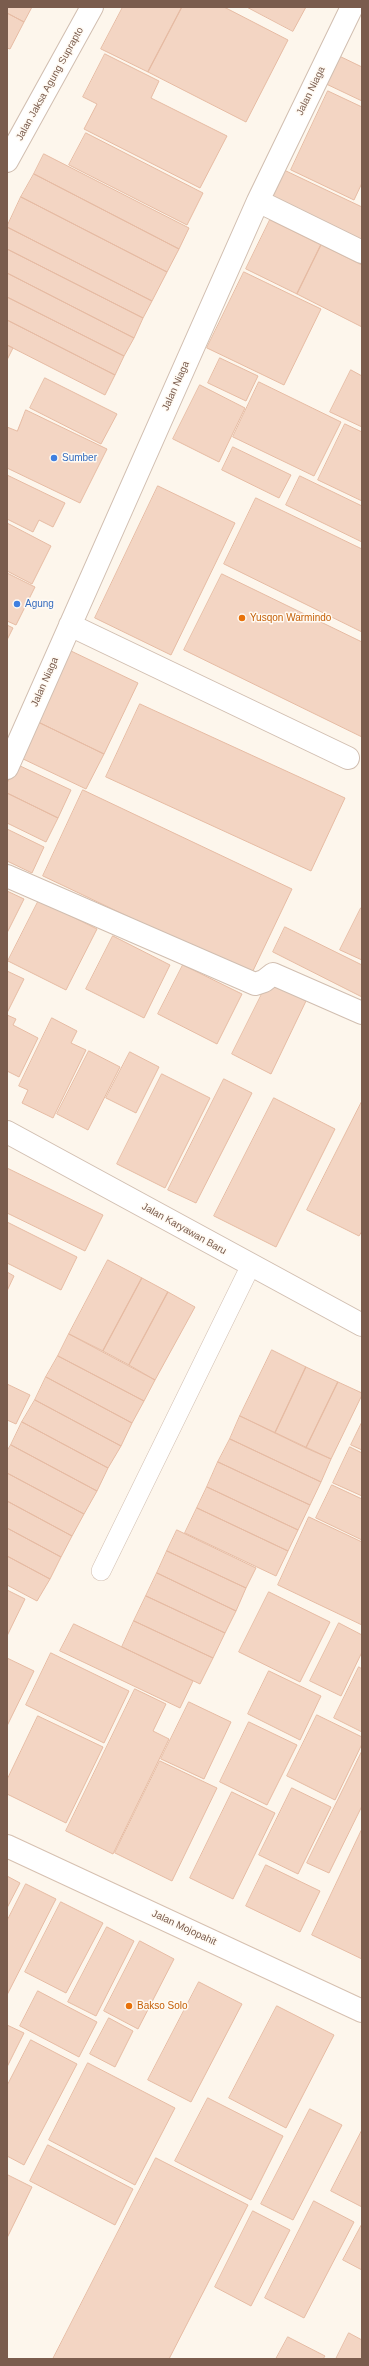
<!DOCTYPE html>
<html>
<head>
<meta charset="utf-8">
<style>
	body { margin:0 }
	#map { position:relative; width:369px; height:2366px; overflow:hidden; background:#fdf6ec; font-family:Helvetica,sans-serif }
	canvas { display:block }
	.frame { position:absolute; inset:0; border:8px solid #7a5c4d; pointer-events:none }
</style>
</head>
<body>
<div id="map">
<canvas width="369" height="2366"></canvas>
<div class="frame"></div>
</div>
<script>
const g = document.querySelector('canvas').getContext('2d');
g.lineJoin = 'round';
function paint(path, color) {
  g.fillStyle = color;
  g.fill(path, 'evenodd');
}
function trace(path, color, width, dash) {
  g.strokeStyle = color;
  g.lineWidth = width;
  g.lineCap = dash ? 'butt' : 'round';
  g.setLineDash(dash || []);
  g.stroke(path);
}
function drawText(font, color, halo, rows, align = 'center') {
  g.font = font + ' Helvetica,sans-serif';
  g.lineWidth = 3;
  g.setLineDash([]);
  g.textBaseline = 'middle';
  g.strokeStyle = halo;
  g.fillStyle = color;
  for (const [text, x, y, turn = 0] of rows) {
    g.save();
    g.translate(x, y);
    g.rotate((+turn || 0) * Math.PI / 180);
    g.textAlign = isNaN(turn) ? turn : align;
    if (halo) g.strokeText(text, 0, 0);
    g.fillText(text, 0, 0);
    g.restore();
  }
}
const building = new Path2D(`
	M7,7H32L24,22L7,13Z
	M123,7H182L148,72L101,49Z
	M182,7H224L288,40L246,122L148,72Z
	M247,7H306L293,31Z
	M7,13L24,22L10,49L7,48Z
	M105,54L159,81L151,98L227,136L200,188L84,129L97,104L83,97Z
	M335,54L362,67V101L322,82Z
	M328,91L362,107V183L354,200L291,170Z
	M86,133L203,193L187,225L69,165Z
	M44,154L189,228L179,249L34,174Z
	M284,170L362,207V240L272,197Z
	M34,174L179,249L167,272L21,197Z
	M21,197L167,272L152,301L7,227Z
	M270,220L321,245L297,294L246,269Z
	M7,227L152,301L143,318L7,249Z
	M321,245L362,265V327L297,294Z
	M7,249L143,318L134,338L7,273Z
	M244,272L321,309L284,385L207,348Z
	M7,273L134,338L124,356L7,297Z
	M7,297L124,356L115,375L7,320Z
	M7,320L115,375L105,395L7,345Z
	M7,345L13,348L7,360Z
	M220,358L258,376L246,401L208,383Z
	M351,370L362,376V427L330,412Z
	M45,378L117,414L101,444L30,408Z
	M259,382L341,422L314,476L233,437Z
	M200,385L245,408L219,462L173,439Z
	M26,410L107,449L80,503L7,468V427L17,431Z
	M345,424L362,432V501L318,480Z
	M233,447L291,475L279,498L222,470Z
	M7,475L65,503L53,527L39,520L33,532L7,519Z
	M300,476L362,506V542L286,505Z
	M158,486L235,523L171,655L95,618Z
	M256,498L362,549V632L224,564Z
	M7,523L51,546L32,584L7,571Z
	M7,573L35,587L16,625L7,621Z
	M222,574L362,642V737L184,650Z
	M7,625L13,628L7,640Z
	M71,651L138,683L104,754L36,721Z
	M140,704L345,798L311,871L106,777Z
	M36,721L104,754L86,789L19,757Z
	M16,764L71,790L58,818L7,793V784Z
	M83,790L292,889L251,975L43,876Z
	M7,793L58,818L46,842L7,823Z
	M7,829L44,847L32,873L7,861Z
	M7,891L24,899L7,933Z
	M39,900L97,929L66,990L8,961Z
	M361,908H362V960L340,950Z
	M285,927L362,965V997L273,952Z
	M113,936L170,965L144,1018L86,989Z
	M183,965L242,994L217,1044L158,1014Z
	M7,971L24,979L7,1013Z
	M268,982L306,1001L271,1074L232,1054Z
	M7,1015L16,1019L13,1025L38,1038L19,1077L7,1071Z
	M52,1018L77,1031L71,1043L86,1050L53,1118L22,1103L28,1090L19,1086Z
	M89,1051L120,1067L88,1130L57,1114Z
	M130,1052L159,1067L136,1113L106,1098Z
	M162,1074L210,1098L165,1188L117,1164Z
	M224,1079L252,1093L196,1203L168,1190Z
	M274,1098L335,1129L276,1247L214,1216Z
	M362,1101V1231L359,1236L307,1210Z
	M7,1168L103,1215L85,1251L7,1213Z
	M7,1222L77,1257L61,1290L7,1263Z
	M108,1260L142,1278L103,1351L69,1334Z
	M7,1272L14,1276L7,1291Z
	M142,1278L168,1292L129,1365L103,1351Z
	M168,1292L195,1307L155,1380L129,1365Z
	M69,1334L155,1380L144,1401L58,1356Z
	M272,1350L306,1367L275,1433L240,1416Z
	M58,1356L144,1401L132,1423L46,1377Z
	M306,1367L338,1382L306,1448L275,1433Z
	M46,1377L132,1423L121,1446L35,1400Z
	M338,1382L362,1393V1395L331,1459L306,1448Z
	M7,1384L30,1395L16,1424L7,1420Z
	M35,1400L121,1446L108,1468L22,1422Z
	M240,1416L331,1459L321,1482L230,1439Z
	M22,1422L108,1468L97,1491L11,1445Z
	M362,1422V1450L351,1445Z
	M230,1439L321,1482L310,1505L218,1462Z
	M11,1445L97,1491L84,1514L7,1473V1451Z
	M350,1447L362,1453V1496L333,1483Z
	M218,1462L310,1505L298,1530L207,1487Z
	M7,1473L84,1514L72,1536L7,1501Z
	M332,1485L362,1499V1540L316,1518Z
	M207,1487L298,1530L288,1551L197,1508Z
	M7,1501L72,1536L61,1557L7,1528Z
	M197,1508L288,1551L276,1576L185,1533Z
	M309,1517L362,1542V1625L278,1585Z
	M7,1528L61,1557L50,1579L7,1556Z
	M177,1530L256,1568L246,1588L167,1551Z
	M167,1551L246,1588L236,1611L157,1573Z
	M7,1556L50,1579L37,1601L7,1585Z
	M157,1573L236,1611L225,1633L146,1596Z
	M7,1590L25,1599L7,1636Z
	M269,1592L330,1622L300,1682L239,1652Z
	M146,1596L225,1633L213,1658L134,1621Z
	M134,1621L213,1658L200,1684L122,1647Z
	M339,1623L362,1635V1652L341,1696L310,1681Z
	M74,1624L193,1681L180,1708L60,1651Z
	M51,1653L129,1691L104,1743L26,1705Z
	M7,1658L34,1671L7,1726Z
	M359,1667L362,1669V1732L334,1718Z
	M269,1671L321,1696L300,1740L248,1714Z
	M135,1689L166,1704L153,1731L169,1739L113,1854L66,1831Z
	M189,1702L231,1722L204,1779L161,1759Z
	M317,1715L362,1737V1744L335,1800L287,1776Z
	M38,1716L103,1747L66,1823L7,1794V1780Z
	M249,1722L297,1745L267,1805L220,1782Z
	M362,1751V1806L329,1873L307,1863Z
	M160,1761L217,1788L172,1881L115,1853Z
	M292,1788L331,1807L298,1874L259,1855Z
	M232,1792L275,1813L233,1899L190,1878Z
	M362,1829V1959L312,1935Z
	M266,1865L320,1891L300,1932L246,1906Z
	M7,1876L20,1883L7,1908Z
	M26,1884L56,1899L7,1995V1921Z
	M61,1902L103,1923L66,1993L25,1972Z
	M107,1927L134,1941L96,2016L68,2002Z
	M140,1941L174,1959L138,2029L104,2011Z
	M199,1982L242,2004L191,2102L148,2080Z
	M38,1991L97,2022L79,2057L20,2026Z
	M277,2006L334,2035L286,2128L229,2098Z
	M109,2018L133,2031L115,2067L90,2054Z
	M7,2025L24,2033L7,2067Z
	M31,2040L77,2064L24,2165L7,2156V2086Z
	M88,2063L175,2108L135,2185L49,2140Z
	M208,2098L283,2136L251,2200L175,2161Z
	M310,2109L342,2125L293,2220L261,2204Z
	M362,2130V2207L331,2191Z
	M48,2145L133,2189L115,2225L30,2181Z
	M156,2158L248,2205L169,2359H53Z
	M8,2175L32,2187L7,2238V2178Z
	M314,2201L354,2222L304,2318L265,2298Z
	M253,2211L290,2230L251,2306L215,2287Z
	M362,2224V2270L343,2260Z
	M349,2333L362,2340V2359H336Z
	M288,2337L325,2356L323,2359H276Z`);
const service = new Path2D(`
	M101,1571L251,1265`);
const minor = new Path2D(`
	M258,201L362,252
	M70,625L348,758
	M7,768L258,201L352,7
	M7,876L255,984L264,981L273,974L362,1013
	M7,1132L362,1325`);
const tertiary = new Path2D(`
	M7,161L92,7`);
const secondary = new Path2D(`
	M7,1846L362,2011`);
const markers = [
	[54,458,4,"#3f7fe0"],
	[17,604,4,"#3f7fe0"],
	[242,618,4,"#e8710a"],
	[129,2006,4,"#e8710a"]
];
const streetNames = [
	["Jalan Jaksa Agung Suprapto",50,84,-61],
	["Jalan Niaga",311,91,-64],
	["Jalan Niaga",176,386,-66],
	["Jalan Niaga",45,682,-66],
	["Jalan Karyawan Baru",184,1229,29],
	["Jalan Mojopahit",184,1928,25]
];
const shopNames = [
	["Sumber",62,458],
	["Agung",25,604]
];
const foodNames = [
	["Yusqon Warmindo",250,618],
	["Bakso Solo",137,2006]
];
paint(building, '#f3d5c3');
trace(building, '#e6bba3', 1);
trace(service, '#d1beb0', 20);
trace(minor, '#d1beb0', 24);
trace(tertiary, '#d1beb0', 24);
trace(secondary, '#d6c0b0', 24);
trace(service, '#fff', 19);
trace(minor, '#fff', 22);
trace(tertiary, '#fff', 22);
trace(secondary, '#fff', 22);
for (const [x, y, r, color] of markers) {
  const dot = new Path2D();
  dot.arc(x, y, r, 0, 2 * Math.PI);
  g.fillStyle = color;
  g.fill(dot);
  trace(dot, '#fffaf3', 1.5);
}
drawText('10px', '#7a5c4d', '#fffaf3', streetNames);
drawText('10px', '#366cbe', '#fffaf3', shopNames, 'left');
drawText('10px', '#c56008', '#fffaf3', foodNames, 'left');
</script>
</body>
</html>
